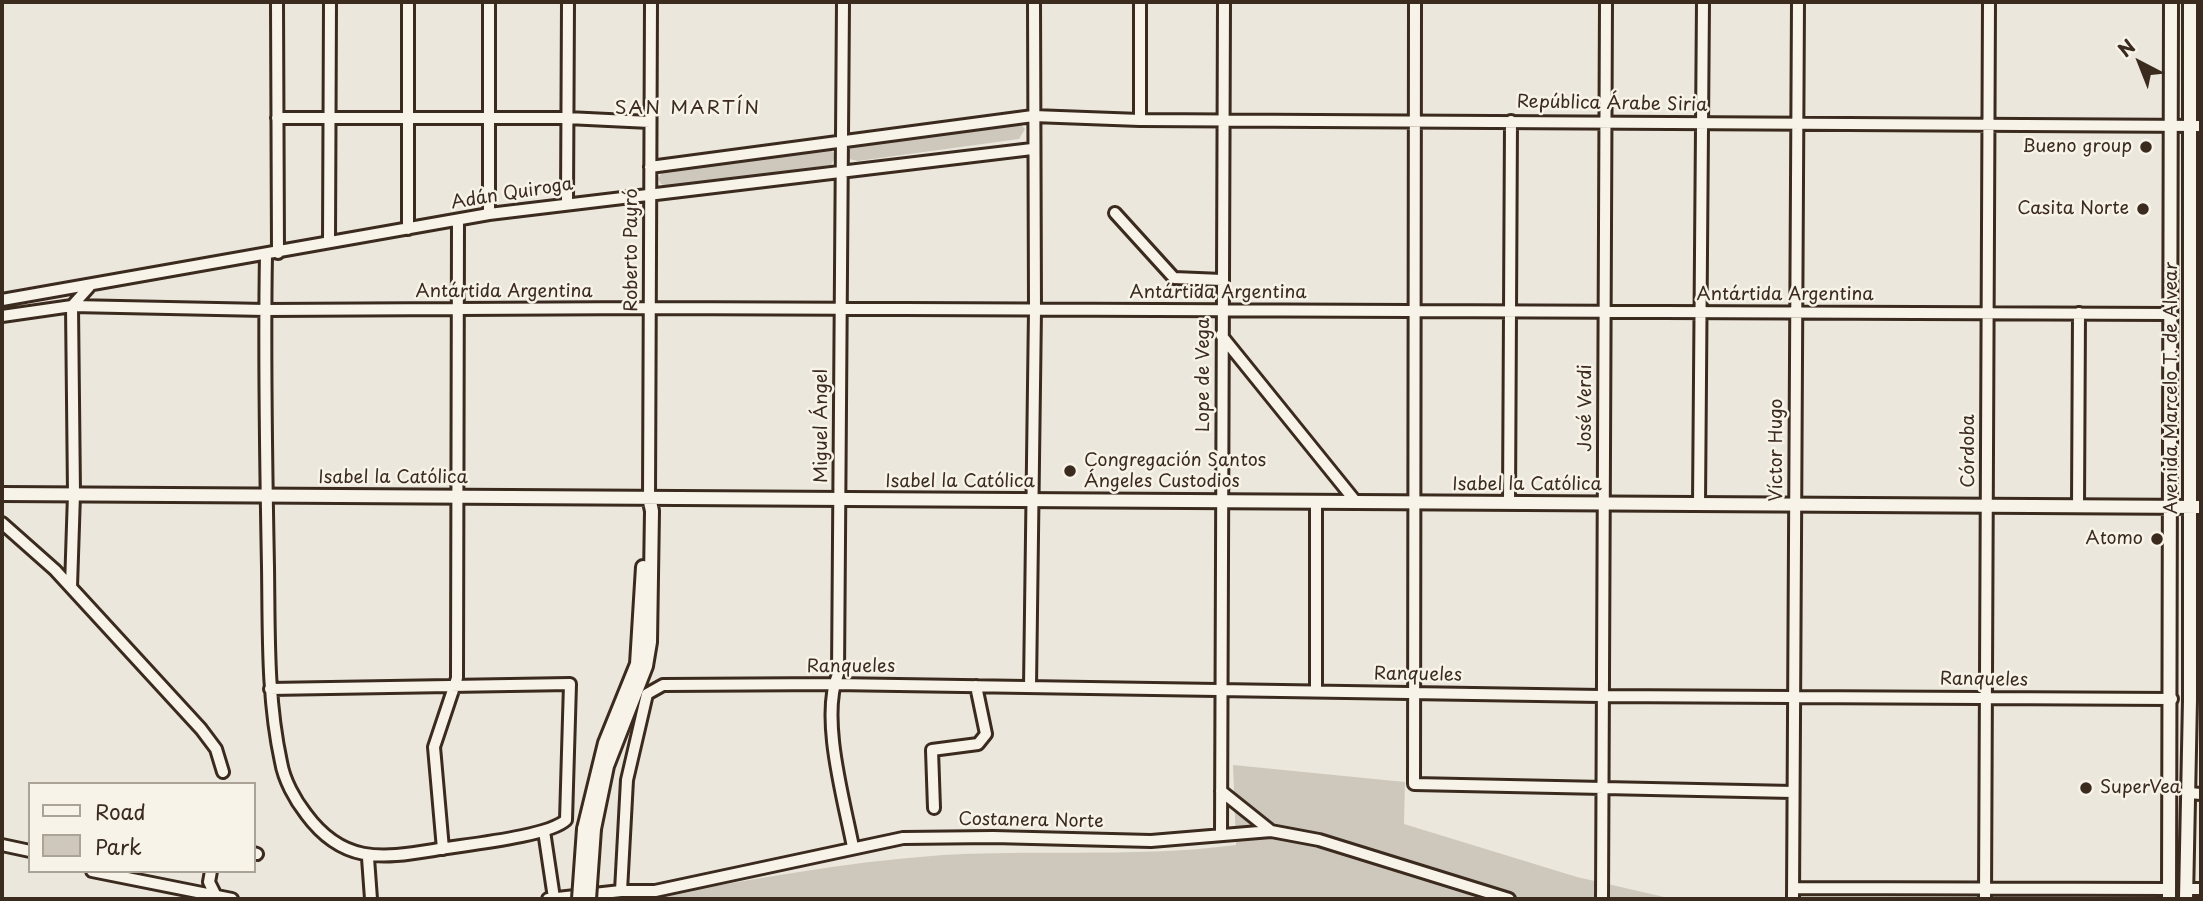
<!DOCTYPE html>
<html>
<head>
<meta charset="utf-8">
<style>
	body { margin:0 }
	#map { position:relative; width:2203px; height:901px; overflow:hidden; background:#ece7dc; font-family:"Playpen Sans",sans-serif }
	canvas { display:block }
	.frame { position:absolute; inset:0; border:4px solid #3b2a1e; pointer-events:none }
	.legend { position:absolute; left:28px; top:782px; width:228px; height:91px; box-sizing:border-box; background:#f7f3e8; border:2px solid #aca397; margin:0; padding:9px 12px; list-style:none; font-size:21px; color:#3b2a1e }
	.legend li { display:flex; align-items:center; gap:14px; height:35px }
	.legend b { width:35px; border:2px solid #aca397 }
	.north { position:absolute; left:2105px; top:28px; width:70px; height:70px; -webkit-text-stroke:5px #f7f3e8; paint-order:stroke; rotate:318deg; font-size:19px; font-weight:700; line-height:28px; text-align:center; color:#3b2a1e }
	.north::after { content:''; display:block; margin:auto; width:24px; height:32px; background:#3b2a1e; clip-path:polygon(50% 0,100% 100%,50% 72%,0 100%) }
</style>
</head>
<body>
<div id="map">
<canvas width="2203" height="901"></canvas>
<div class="frame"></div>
<ul class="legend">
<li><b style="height:9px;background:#f7f3e8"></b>Road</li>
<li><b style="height:19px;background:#cec8bc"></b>Park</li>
</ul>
<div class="north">N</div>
</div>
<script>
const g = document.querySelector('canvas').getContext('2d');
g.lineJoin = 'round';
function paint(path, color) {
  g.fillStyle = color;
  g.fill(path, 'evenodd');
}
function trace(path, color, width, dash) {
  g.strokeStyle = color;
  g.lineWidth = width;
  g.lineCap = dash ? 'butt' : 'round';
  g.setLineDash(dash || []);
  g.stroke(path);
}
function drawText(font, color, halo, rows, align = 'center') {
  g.font = font + ' "Playpen Sans",sans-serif';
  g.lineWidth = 5;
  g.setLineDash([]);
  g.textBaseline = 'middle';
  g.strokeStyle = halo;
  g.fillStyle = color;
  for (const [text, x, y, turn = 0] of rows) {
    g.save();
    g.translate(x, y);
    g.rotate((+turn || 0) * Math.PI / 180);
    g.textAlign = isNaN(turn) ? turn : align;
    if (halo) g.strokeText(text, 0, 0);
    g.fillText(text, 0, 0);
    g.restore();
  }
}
const green = new Path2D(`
	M1018,122L1025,129L1019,139L858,161L849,159L846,153L853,143Z
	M829,148L836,155L831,165L670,187L661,184L658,179L664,169Z
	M1233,765L1405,782L1404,824L1577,877L1673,899H643C743,881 842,862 943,855C1041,849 1139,858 1236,845Z`);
const minor = new Path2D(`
	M277,2L278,253
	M489,2V214
	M843,2L838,674C820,718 844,800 853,847
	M1415,2L1414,784L1793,792
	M277,118H567L650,122
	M1140,120V2
	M650,167L1033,116L1140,120L2201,126
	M567,203L568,2
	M1115,213L1174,278L1222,280
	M408,229V2
	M329,242L330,2
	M266,255C264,359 266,463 268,567C269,632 267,698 281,762C284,780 295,800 306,814C342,863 380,859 434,850C462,845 548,837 566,820L570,684L270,689
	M2,300L489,214L1032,149
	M2,316L72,306L265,310L650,308L2170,314
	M1221,335L1356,502
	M649,497L651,2
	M1316,502V690
	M1509,503L1511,121
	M1699,504L1703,2
	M2078,506L2079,313
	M2,523L55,570L201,729L216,749L223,772
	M71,587L74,494L72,306L89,287
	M1030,687L1035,310L1034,2
	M1221,791L1271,831
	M2189,793L2201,794
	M934,808L932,750L978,744L986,734L976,686
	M544,831L554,898
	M1221,833L1224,2
	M2,845L30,851
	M443,849L434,747L457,678L458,220
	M254,853L257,854
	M368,858L371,899
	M92,871L232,899
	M211,871L209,882L216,896
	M1794,888L2169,889
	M2187,889H2201
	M621,891L627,780L647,694L663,685L834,684L1601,696L2172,699
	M548,899L621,891H655L903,838L993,837L1151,841L1271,831L1319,840L1509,899
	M1602,899L1606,2
	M1793,899L1798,2
	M1985,899L1989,2`);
const major = new Path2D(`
	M2,494L2201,507
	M584,829L605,743L637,664L643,567
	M594,829L607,766L646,666L650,642L652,511L649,497
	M2169,899L2171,2
	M2186,899L2190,700V2`);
const majorBridge = new Path2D(`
	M579,899L584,829
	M589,899L594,829`);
const markers = [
	[2146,147,7,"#3b2a1e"],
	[2143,209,7,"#3b2a1e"],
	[1070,471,7,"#3b2a1e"],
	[2157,539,7,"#3b2a1e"],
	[2086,788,7,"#3b2a1e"]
];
const streetNames = [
	["República Árabe Siria",1612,104,1],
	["Adán Quiroga",512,194,-9],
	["Roberto Payró",632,250,-90],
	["Antártida Argentina",504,292],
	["Antártida Argentina",1218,293],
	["Antártida Argentina",1785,295],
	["Lope de Vega",1204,375,-90],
	["Avenida Marcelo T. de Alvear",2172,388,-90],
	["José Verdi",1586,408,-90],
	["Miguel Ángel",822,426,-90],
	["Víctor Hugo",1777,450,-90],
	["Córdoba",1969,451,-90],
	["Isabel la Católica",393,478],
	["Isabel la Católica",960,482],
	["Isabel la Católica",1527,485],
	["Ranqueles",851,667],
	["Ranqueles",1418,675,1],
	["Ranqueles",1984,680,1],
	["Costanera Norte",1031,821,1]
];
const poiNames = [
	["Bueno group",2132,147],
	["Casita Norte",2129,209],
	["Congregación Santos",1084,461,"left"],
	["Ángeles Custodios",1084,482,"left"],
	["Atomo",2143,539],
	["SuperVea",2100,788,"left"]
];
const neighbourhoodNames = [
	["SAN MARTÍN",688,109]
];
paint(green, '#cec8bc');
trace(minor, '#3b2a1e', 16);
trace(major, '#3b2a1e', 18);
trace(minor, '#f7f3e8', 10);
trace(major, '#f7f3e8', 12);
trace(majorBridge, '#3b2a1e', 18, []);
trace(majorBridge, '#f7f3e8', 12);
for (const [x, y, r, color] of markers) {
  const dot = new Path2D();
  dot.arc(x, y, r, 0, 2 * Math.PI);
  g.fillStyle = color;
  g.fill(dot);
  trace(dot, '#f7f3e8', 2.5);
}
drawText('18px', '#3b2a1e', '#f7f3e8', streetNames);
drawText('18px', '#3b2a1e', '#f7f3e8', poiNames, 'right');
g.letterSpacing = '2px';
drawText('19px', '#3b2a1e', '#f7f3e8', neighbourhoodNames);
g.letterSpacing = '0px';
</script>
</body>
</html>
